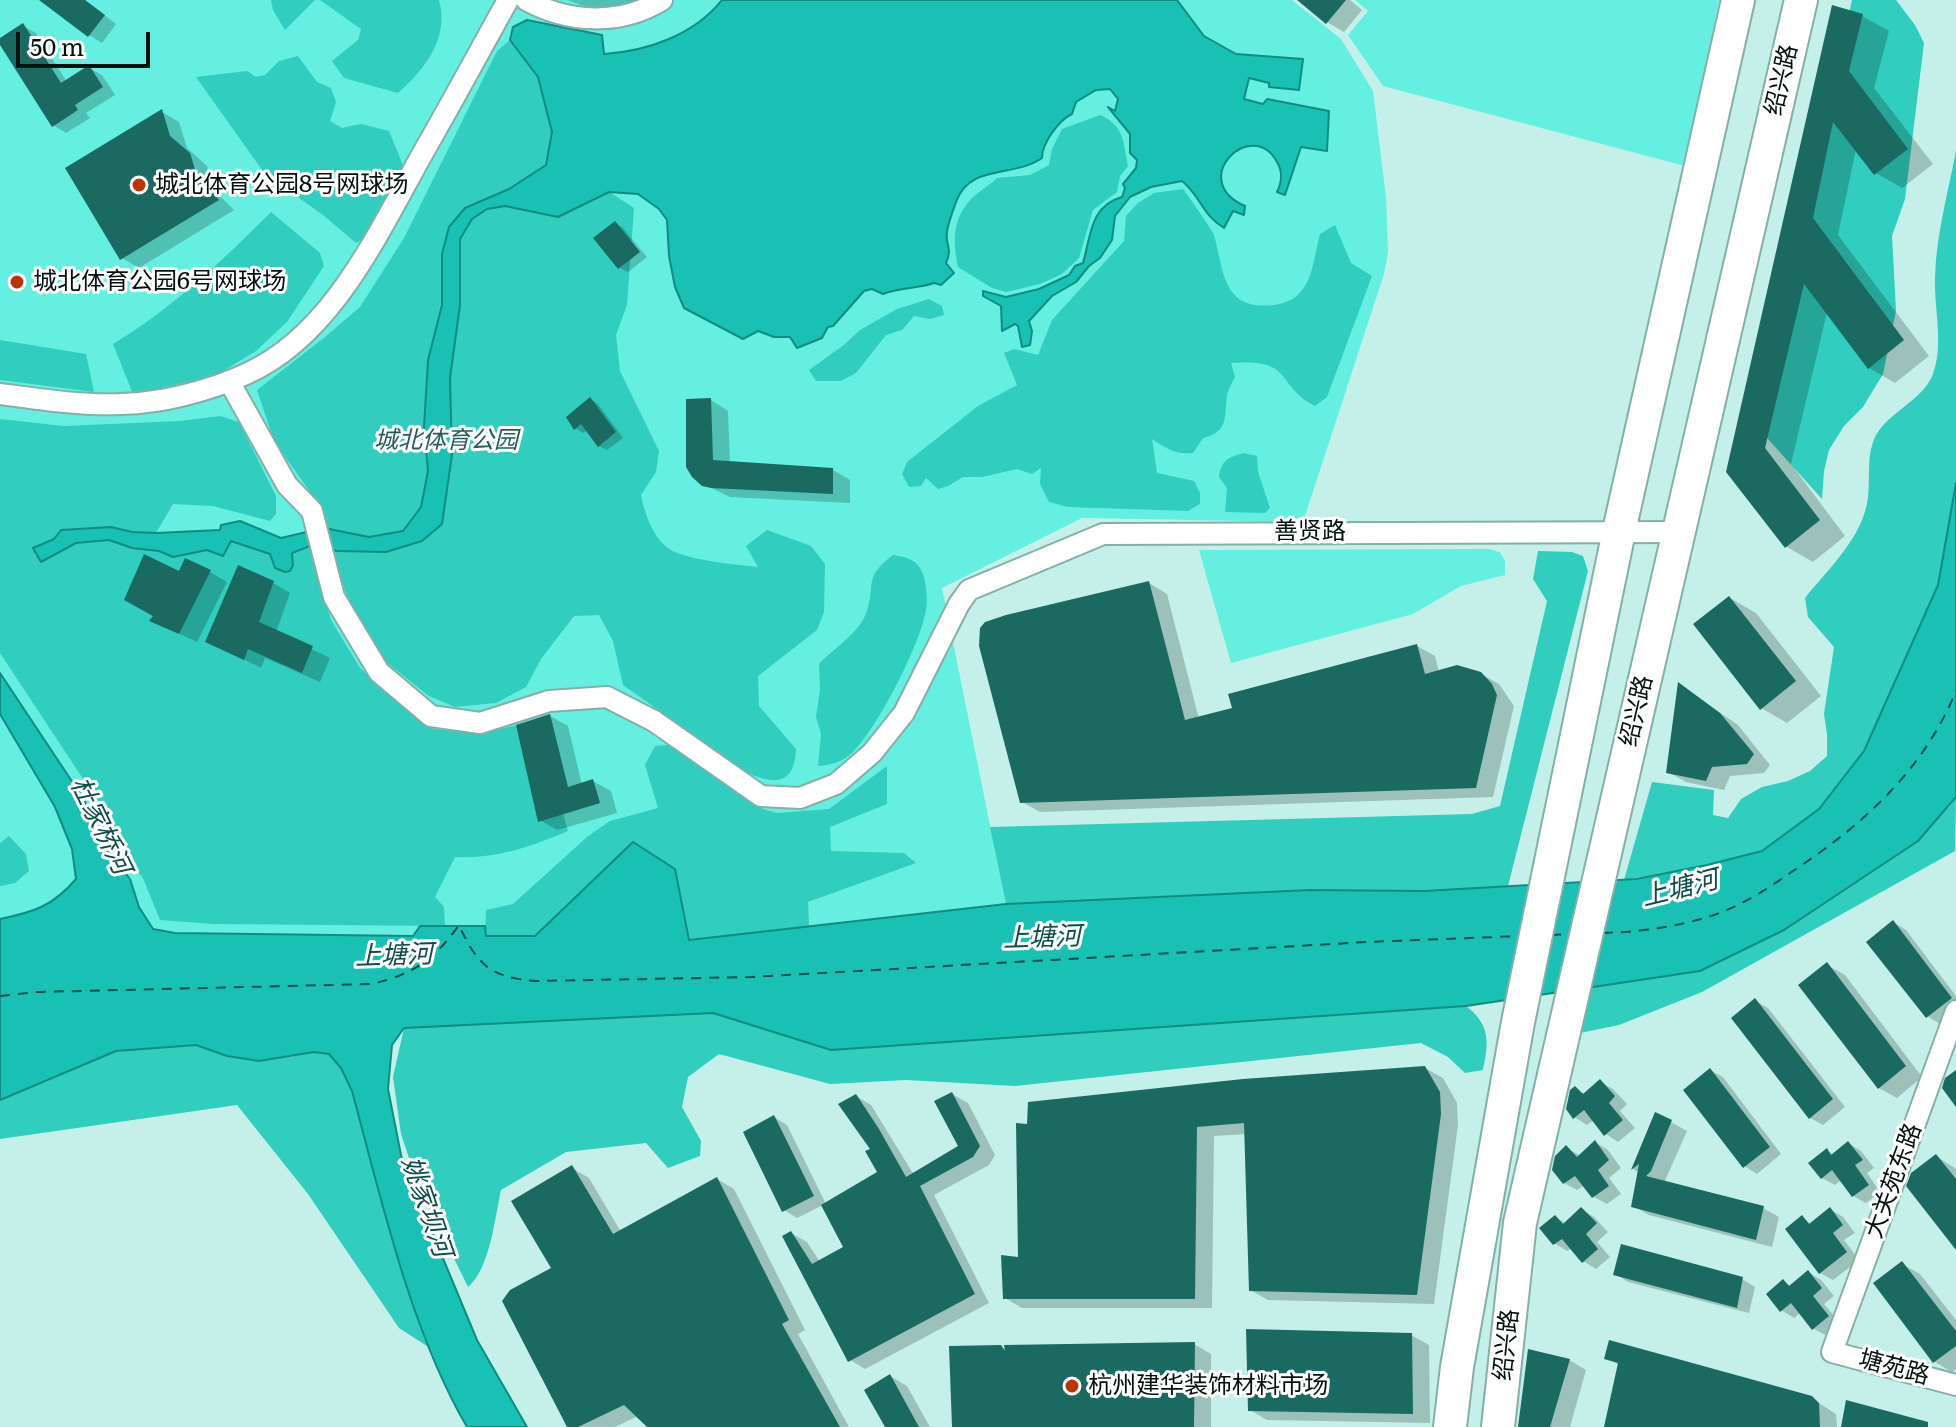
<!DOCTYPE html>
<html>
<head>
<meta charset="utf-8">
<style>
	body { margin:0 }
	#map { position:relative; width:1956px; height:1427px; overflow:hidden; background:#c4f0e9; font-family:Literata,serif }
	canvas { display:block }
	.scale { position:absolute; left:16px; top:32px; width:134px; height:36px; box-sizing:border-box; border:4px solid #02100e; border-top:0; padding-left:10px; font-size:24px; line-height:28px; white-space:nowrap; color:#02100e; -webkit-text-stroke:6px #fff; paint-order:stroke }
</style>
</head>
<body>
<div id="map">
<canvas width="1956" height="1427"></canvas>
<div class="scale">50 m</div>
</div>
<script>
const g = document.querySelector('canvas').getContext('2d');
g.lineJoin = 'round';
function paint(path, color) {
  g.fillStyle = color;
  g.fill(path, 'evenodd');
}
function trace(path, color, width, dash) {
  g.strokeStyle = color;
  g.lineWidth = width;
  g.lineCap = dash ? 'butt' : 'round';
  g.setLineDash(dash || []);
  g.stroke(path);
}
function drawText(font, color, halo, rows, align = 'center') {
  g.font = font + ' Literata,"Noto Sans SC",serif';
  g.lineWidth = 6;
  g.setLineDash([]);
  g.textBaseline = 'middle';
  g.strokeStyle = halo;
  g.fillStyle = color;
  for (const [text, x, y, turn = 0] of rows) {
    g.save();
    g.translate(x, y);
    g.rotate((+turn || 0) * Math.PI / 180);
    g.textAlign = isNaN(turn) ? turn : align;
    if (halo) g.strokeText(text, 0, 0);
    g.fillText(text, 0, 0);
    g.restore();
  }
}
const green = new Path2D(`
	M0,0H1292L1341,39L1373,91L1386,198L1388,252L1384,274L1303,522L1082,518L942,588L1006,904L688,940L535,936L459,925L420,926L413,936L175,933L36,911L0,919Z
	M1355,0H1719L1685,166L1383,86L1348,35L1368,11Z
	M1488,549L1500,552L1505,561V575L1461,586L1413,614L1231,663L1199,550Z`);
const forest = new Path2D(`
	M271,0H315L285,30L273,10Z
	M320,0H439C450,38 424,70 398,93L344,78L332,61L358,40L361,29Z
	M1852,0H1896L1915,25L1924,43L1905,199L1892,236L1896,311L1883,374L1863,407L1844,426L1829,450L1824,471L1822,499L1758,428Z
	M510,40L538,77L552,132L546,165L509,189L465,208L442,254V305L428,360L424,427L428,471L421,507L403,531L369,537L324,528L313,496L274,441L257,390L325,337L360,307L404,238L497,51Z
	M298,56L317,82L331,88L336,102L330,121L342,128L361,124L389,131L405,170L371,235L356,243L323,215L265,174L196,77L247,71L256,77L265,75L279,61Z
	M1100,115C1125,126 1123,142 1128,166L1120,176L1117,192L1093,210L1079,258L1062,274L1040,284L1006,292L992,288L958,267C953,241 952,220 971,199C979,191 989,186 997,178L1030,175L1049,165L1052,149L1062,129Z
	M1956,151V483L1938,585L1864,751L1819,809L1762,851L1707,865L1624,880L1652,782L1714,790L1713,815L1728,818L1741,799L1762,787L1788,781L1810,771L1827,756V734L1824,714L1834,647L1808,617L1805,598C1829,568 1864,536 1868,497C1870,479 1867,459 1873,442C1883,413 1922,403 1933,374C1944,344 1934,309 1935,278C1936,235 1948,193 1956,151Z
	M1183,189C1189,197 1211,228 1214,235C1224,271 1222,311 1274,305C1313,300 1312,264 1320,234L1335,225L1351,263L1372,276L1327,397L1315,406C1274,384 1295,358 1231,363L1235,377C1232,383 1228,389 1227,396C1224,417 1229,432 1203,438L1193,453C1175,455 1166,448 1152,439L1157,473L1194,481L1200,493V504L1188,511L1068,507L1049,502L1040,484L1041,468L1032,474L1017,469L982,477H963L948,486L938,489L926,478L921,486L909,487L902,474L907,462L978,406L1017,385L1004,353L1014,349L1038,355L1052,320L1124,241L1126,216L1138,203L1154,193Z
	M609,192L634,208L627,305L616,335L620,371L659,451L656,472L641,495C645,514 653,539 671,550C687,560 739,565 758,567L746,546L767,530L811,546L825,564L824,612L817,630L758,676L759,706L796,749C794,785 776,785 748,773L623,685L613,641L599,615L574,616L541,659L526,687L496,703L455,707L429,696L386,662L358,624L330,551L386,552L422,541L448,489L452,455L450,378L460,306V239L472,219L487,209L505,206L558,217Z
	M271,212L320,253L324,266L287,322L256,351L215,376L133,394L113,344C173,308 222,261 271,212Z
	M929,299L942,306L944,315L930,319L914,316L902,330L886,335L856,373L841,381H816L809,370L844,345L860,330L897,309Z
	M0,340L86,354L94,392L0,380Z
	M220,416L239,422L276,496V514L270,521L213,506L173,504L156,533L132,532L111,527L61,530L54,539L33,548L42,561L76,543L109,540L132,548L159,551L173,557L208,550L230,541C262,551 277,559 310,546L331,620L360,668L413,714L434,729L480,733L537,721L568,831C530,847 496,859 455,857L435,897L444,907L445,926L213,924L160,920L143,878L105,832L95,797L0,653V419L64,426L180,421Z
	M1243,453L1257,456L1258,472L1270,508L1265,513L1225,512L1227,488L1219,477C1221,460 1228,458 1243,453Z
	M1538,551L1572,552L1583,556L1588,571L1508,886L1424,891L1310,890L1006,904L990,827L1472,814L1500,806L1547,601L1533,579Z
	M893,555C903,557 914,558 920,568C926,576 928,600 926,610C920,645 877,729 852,753C842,762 832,765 818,766L821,734L816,717L820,690L819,664C835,647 859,634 867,611C876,582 863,578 893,555Z
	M670,745L763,809L777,813L829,809L887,766V804L830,827L831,851L904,853L916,863L808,902L809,926L688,940L675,869L633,842L535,936H485L486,910L513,904L587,837L610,821L658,808L645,765L655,746Z
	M1956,797L1955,851L1702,992L1619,1025L1580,1033L1592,986L1700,971L1784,930L1838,893L1949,807Z
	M9,836L26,854L29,871L15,883L0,886V843Z
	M1466,1006C1490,1024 1489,1042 1483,1070L1465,1073L1448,1057L1421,1043L1015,1086L906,1080L830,1084L719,1054L688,1077L682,1107L701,1141L700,1156L668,1168L646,1143L566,1152L501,1190C495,1217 490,1269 468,1287L418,1185L401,1134L393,1077L404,1028L713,1013L831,1050Z
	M196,1045L227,1056L290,1057L314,1052L329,1054L341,1068L352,1091L404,1274L430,1348L399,1328L308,1194L237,1105L0,1139V1100L116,1051Z`);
const water = new Path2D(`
	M722,0H1177L1204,36L1236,54L1303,59L1299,90L1269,87V83L1249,78L1244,99L1263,104L1267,99L1329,111L1327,151L1301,147L1285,195L1277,192C1282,182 1283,172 1277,162C1252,116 1186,180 1245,206L1244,215L1233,211L1224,228C1202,215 1200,195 1182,181L1151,187L1130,197L1115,216L1112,240L1100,258L1089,266L1076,282L1052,296L1029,321L1032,331L1030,345L1022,347L1018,326L1015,324L1002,331L1001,306L983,296V291L1006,297L1039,289L1069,275L1075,266L1083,263C1091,235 1090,206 1122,197L1125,188L1123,184L1136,168L1137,160L1130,153V134L1108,107L1115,111L1118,99L1110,89L1096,90L1076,102L1072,114C1059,120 1042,143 1042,158C1014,178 970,163 956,202C953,211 948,223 947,232C945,245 953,248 946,263L954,273L941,285L934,283C917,289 900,287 883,294L872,289L864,291L833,326L828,327L822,338L797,348L790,337H774L758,331L743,339L684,308L675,287L669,256L667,220L659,209L638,194L609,192L558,217L505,206L487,209L472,219L460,239V305L450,378L452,455L442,524L422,541L386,552L337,551L310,546L292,553L293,565L290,571L285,572L275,568L270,554L231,541L223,556L207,550L173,557L159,551L132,548L109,540L76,543L41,562L33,548L54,539L61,530L111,527L132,532L156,533L220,530L221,525L240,521L281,538L324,528L369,537L403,531L421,507L428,471L424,427L428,360L442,305V254L449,227L465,208L509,189L546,165L552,132L538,77L510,40L513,27L527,20L602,35L604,54C648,51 694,35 722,0Z
	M1956,483V797L1918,841L1784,930L1700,971L1466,1006L831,1050L713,1013L404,1028L392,1045L388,1089L402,1160L477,1340L527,1427H467C411,1332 381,1198 352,1091L341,1068L329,1054L314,1052L259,1061L227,1056L196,1045L116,1051L0,1100V919C34,912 53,906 76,879L72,849L55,807L0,714V673L85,801L94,833L130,879L139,907L153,929L175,933L413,936L420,926H485L486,936H535L633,842L675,869L689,940L1006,904L1310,890L1424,891L1636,879L1707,865L1762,851L1819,809L1864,751L1938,585Z`);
const shadow = new Path2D(`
	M49,0H85L116,24L102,43L89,35Z
	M567,0H669L603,13Z
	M1300,0H1350L1362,10L1344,32L1327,22Z
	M1862,16L1889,31L1874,88L1933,164L1902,188L1876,173L1856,149L1838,235L1929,356L1895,383L1869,368L1827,312L1791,464L1845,536L1813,562L1787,547L1728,471Z
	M23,26L36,33L67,82L89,68L102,75L115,95L86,113L90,118L66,133L53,125L0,41Z
	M162,112L179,122L187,148L207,166L215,191L234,210L139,268L122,258Z
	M615,223L623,228L647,257L628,272L620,268Z
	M590,399L598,404L623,438L607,450L599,446L588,430L583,433L575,428Z
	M711,400L728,411L730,463L833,470L850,480V503L730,497L703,484Z
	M210,572L227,582L197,642L152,621Z
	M273,583L290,593L276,632L330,658L320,682L265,658L261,668L208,641Z
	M1149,583L1167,594L1199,719L1234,709L1417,646L1435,656L1439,672L1481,674L1499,684L1514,706L1493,797L1040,812L1022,802Z
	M1730,598L1756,613L1821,696L1787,723L1761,708Z
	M1680,685L1738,725L1770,765L1764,773L1730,776L1724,790L1686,782L1668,772Z
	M550,716L568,726L582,785L593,781L611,791L617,813L557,830L540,820Z
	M1893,922L1906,930L1956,996V1012L1940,1024L1927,1016Z
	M1827,965L1845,975L1922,1077L1897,1098L1879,1088Z
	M1755,1001L1768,1008L1845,1107L1823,1125L1810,1118L1734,1018Z
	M1425,1068L1443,1078L1457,1103L1458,1125L1434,1304L1268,1300L1250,1290L1246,1134L1214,1136L1212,1308H1022L1005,1298L1020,1259L1029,1126Z
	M1710,1070L1723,1077L1781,1154L1757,1174L1744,1166Z
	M1600,1082L1613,1089L1627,1104L1620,1111L1635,1128L1618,1142L1606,1134L1594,1120L1587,1125L1574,1117L1575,1089L1585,1094Z
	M952,1094L968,1103L995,1155L989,1165L934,1195L989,1303L865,1369L850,1360L791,1233L807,1242L820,1262L846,1248L823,1205L797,1218L784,1210L774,1117L787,1125L826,1204L880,1173L856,1096L871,1105L914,1175L961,1147Z
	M1656,1114L1687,1131L1664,1183L1763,1208L1779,1217L1772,1247L1649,1215L1633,1206L1640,1173L1633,1169Z
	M1596,1143L1608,1150L1621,1168L1609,1178L1621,1194L1607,1204L1594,1197L1585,1185L1577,1190L1564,1183L1566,1148L1579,1155Z
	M1848,1143L1861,1151L1874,1168L1867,1173L1880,1192L1866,1203L1853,1196L1841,1180L1835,1185L1822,1178L1827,1151L1834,1155Z
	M1936,1156L1956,1169V1247Z
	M572,1168L589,1178L621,1232L717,1179L734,1189L805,1330L798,1334L849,1427H650L638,1416L615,1427H569L554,1269Z
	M1581,1209L1594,1217L1608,1232L1597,1242L1610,1257L1596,1269L1583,1261L1572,1248L1567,1251L1554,1243L1555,1217L1567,1224Z
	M1830,1209L1843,1217L1855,1233L1844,1240L1859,1260L1833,1280L1820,1273L1802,1218L1812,1224Z
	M1902,1264L1920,1274L1956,1320V1369L1952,1372L1935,1362Z
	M1808,1272L1821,1280L1834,1296L1824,1304L1841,1324L1827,1336L1814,1329L1801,1312L1794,1318L1781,1310L1783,1282L1791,1286Z
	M1616,1274L1742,1279L1755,1287L1749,1313L1628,1282Z
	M1411,1335L1429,1345L1430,1423L1267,1420L1250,1410Z
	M1194,1344L1211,1354V1427H954L1001,1347L1007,1350Z
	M1607,1358L1811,1398L1836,1414L1837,1427H1605L1619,1365Z
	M1569,1360L1586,1370L1570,1427H1520Z
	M890,1376L907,1386L930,1427H887Z`);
const ferry = new Path2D(`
	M1603,933C1639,932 1677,927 1711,916C1742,906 1770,887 1796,869C1865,823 1924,769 1956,691
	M1551,935L1569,934
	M0,996L37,992L372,984C414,974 434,960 459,925C477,965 491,978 536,981L752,977L1367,942L1521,936`);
const building = new Path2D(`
	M39,0H85L105,15L88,37Z
	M1297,0H1346L1326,24Z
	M1832,5L1863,14L1849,71L1908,149L1874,175L1833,122L1813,218L1904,340L1868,369L1804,284L1765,448L1820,520L1785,548L1726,472Z
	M23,23L61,83L89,65L103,87L75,105L78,110L52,127L0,45V38Z
	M162,109L170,136L190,153L198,179L219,200L120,260L65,168Z
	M615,221L640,252L618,269L593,238Z
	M590,397L616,432L598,447L581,424L574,430L566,417Z
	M711,398L713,460L833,468V494L711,488L702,486L692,477L686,467V399Z
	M144,554L179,571L185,558L211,570L179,634L149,621L153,616L124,600Z
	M238,565L274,581L259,622L313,646L302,673L248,649L244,660L205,642Z
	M1149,581L1185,720L1232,708L1228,694L1417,644L1425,674L1457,665L1481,672L1492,684L1497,695L1476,788L1020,803L979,646L980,628L985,622L1006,615Z
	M1729,596L1796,681L1760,710L1693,624Z
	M1678,682L1720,713L1754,754L1747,764L1712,767L1706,781L1666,773Z
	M550,714L568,787L593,779L600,803L538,822L516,725Z
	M1893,920L1952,998L1926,1018L1866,942Z
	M1827,962L1906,1066L1878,1089L1798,985Z
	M1755,998L1833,1099L1809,1119L1731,1018Z
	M1425,1066L1440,1092L1441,1114L1417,1295L1249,1291L1244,1123L1197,1127L1195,1299H1003L1001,1255L1018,1257L1016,1123L1027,1124L1028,1102L1243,1079Z
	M1710,1068L1770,1147L1743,1168L1683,1090Z
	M1956,1070V1107L1942,1088L1945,1078Z
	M1600,1079L1615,1096L1609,1103L1623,1120L1604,1136L1584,1110L1573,1119L1566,1109L1570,1090L1575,1086L1583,1094Z
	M952,1092L980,1146L973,1157L920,1186L975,1294L848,1362L782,1236L791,1231L812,1264L843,1247L821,1205L877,1172L865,1151L870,1149L838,1104L856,1094L879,1129L906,1177L958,1146L934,1101Z
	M1655,1112L1672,1120L1651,1171L1646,1176L1764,1206L1756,1240L1631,1207L1639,1164L1631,1170Z
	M774,1115L814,1196L782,1212L743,1132Z
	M1595,1140L1609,1160L1598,1170L1609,1186L1592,1198L1575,1176L1563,1184L1552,1170L1555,1156L1566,1145L1577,1157Z
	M1848,1141L1863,1160L1855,1165L1869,1185L1852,1197L1832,1170L1821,1179L1808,1163L1827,1148L1831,1155Z
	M1936,1154L1956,1179V1250L1906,1186L1911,1173Z
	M572,1165L613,1234L717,1177L789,1320L782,1324L840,1427H647L624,1405L578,1427H567L502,1301L510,1290L551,1268L511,1201Z
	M1581,1207L1597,1223L1586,1234L1598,1249L1582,1263L1562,1239L1553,1245L1539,1228L1555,1215L1563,1224Z
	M1830,1207L1843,1225L1833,1233L1847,1252L1819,1274L1785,1229L1802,1215L1809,1224Z
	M1621,1244L1743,1277L1737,1308L1613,1275Z
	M1902,1261L1956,1331V1346L1933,1363L1873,1283Z
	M1808,1270L1822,1288L1813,1296L1829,1316L1812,1330L1791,1303L1780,1312L1766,1294L1783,1279L1789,1286Z
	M1246,1329L1412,1333L1413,1414L1248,1411Z
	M1609,1340L1812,1396L1819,1403L1820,1427H1604L1618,1363L1604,1359Z
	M1195,1342L1194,1427H952L949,1346L1001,1345L1005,1351L1004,1345Z
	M1528,1349L1570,1359L1550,1427H1518Z
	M890,1374L919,1427H885L864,1390Z
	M1846,1400L1928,1422V1427H1841Z`);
const street = new Path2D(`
	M526,0C568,23 620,26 662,0
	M229,381L287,485L312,511L334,597L379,672L431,716L480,723L549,701L607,697L654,721L761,796L800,798L836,784L872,753L904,713L959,604L969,590L1103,534L1679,532
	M0,394C39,399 82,406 122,404C162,403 209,391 246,374C331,336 376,237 419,160C449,107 479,53 508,0
	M1956,1011L1832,1352L1956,1385`);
const primary = new Path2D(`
	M1450,1427L1457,1367L1518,1022L1619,531L1738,0
	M1498,1427L1520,1223L1801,0`);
const markers = [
	[139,185,8,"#bd3404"],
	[17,282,8,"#bd3404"],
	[1072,1386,8,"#bd3404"]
];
const streetNames = [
	["绍兴路",1782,80,-77],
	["善贤路",1310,532],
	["绍兴路",1637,711,-77],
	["大关苑东路",1894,1181,-70],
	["绍兴路",1507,1345,-84],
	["塘苑路",1894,1368,15]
];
const poiNames = [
	["城北体育公园8号网球场",155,185],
	["城北体育公园6号网球场",33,282],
	["杭州建华装饰材料市场",1088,1386]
];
const parkNames = [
	["城北体育公园",446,441]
];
const waterNames = [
	["杜家桥河",100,826,64],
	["上塘河",1680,889,-14],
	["上塘河",1042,938,-2],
	["上塘河",394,956,-2],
	["姚家坝河",426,1207,71]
];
paint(green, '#65efe1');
paint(forest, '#31cdbf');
paint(water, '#18c1b3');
trace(water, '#118c82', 2);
paint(shadow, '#0003');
trace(ferry, '#0d4d48', 2, [10, 8]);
paint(building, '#1a6a62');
trace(street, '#85afa9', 24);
trace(primary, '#85afa9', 36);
trace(street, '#fff', 20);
trace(primary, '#fff', 32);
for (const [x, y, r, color] of markers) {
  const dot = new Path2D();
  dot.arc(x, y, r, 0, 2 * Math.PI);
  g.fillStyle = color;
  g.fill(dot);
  trace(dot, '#fff', 3);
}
drawText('24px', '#02100e', '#fff', streetNames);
drawText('24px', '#02100e', '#fff', poiNames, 'left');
drawText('italic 24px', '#235f58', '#fff', parkNames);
drawText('italic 26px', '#0d4d48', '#fff', waterNames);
</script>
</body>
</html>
